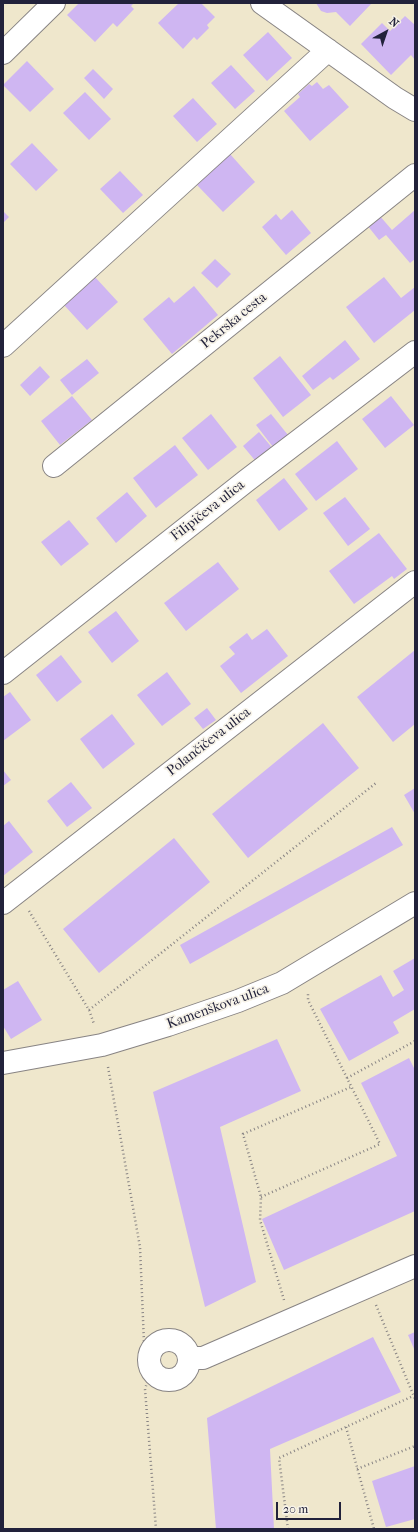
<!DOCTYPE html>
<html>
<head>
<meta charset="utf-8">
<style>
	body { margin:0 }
	#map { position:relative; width:418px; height:1532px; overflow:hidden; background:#efe7cc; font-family:"IM FELL French Canon",serif }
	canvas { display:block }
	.frame { position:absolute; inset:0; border:4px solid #22223b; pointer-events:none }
	.north { position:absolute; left:366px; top:12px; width:40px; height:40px; -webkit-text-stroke:3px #f7f3e8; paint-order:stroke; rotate:40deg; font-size:11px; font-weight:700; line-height:16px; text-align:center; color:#22223b }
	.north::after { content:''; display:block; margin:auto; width:14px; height:18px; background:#22223b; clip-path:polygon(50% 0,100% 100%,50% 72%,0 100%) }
	.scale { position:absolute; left:276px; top:1502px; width:65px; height:18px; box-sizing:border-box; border:2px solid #22223b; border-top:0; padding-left:5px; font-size:12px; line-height:14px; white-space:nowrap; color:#22223b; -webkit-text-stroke:3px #f7f3e8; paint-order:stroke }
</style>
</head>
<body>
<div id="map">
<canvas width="418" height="1532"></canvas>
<div class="frame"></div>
<div class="north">N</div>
<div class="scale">20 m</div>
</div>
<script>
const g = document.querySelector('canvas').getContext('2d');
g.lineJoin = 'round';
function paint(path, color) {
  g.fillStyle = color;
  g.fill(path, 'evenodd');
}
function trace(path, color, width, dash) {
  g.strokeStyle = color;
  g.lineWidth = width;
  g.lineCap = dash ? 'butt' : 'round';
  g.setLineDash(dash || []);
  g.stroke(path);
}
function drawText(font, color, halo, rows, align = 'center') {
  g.font = font + ' "IM FELL French Canon",serif';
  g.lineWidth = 3.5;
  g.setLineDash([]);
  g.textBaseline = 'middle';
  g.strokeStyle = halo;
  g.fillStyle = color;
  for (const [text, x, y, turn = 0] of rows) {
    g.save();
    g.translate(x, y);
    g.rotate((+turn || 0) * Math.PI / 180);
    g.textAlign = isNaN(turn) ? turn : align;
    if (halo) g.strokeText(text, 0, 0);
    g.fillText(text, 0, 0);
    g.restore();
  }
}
const building = new Path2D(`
	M79,3H134L131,6L134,9L117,27L113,23L95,42L67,15Z
	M179,3H201L215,17L207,25L209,28L197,40L194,37L183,49L158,23Z
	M316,3H372L350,26L336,12L327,13L321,11Z
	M405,16L415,25V60L411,55L391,75L361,44L382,23L390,31Z
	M268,32L292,58L267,81L243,55Z
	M27,61L54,89L30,112L3,85Z
	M231,65L255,91L235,109L211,83Z
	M93,69L113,89L104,99L84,78Z
	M317,82L323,89L329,85L349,107L310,141L284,111L300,97L298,94L309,84L312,86Z
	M85,92L111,119L89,140L63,113Z
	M193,98L217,124L197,142L173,116Z
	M32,143L58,170L36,191L10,164Z
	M230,154L255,182L223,212L197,185Z
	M120,171L143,195L123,213L100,189Z
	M292,210L311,233L286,255L262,227L276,214L281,220Z
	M415,210V259L410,263L386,235L379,240L367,225L379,215L392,230Z
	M3,211L9,217L3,223Z
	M215,259L231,274L217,288L201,273Z
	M95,277L118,302L87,330L64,305Z
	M384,277L401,298L415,287V310L374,343L346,307Z
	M194,286L218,315L172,354L143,319L169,297L174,303Z
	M345,340L360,359L333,380L330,377L313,390L302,376Z
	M280,356L311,395L283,417L253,378Z
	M87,359L99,373L72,395L60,380Z
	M40,366L50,377L30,396L20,385Z
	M72,396L92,420L60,445L41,421Z
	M391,396L414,425L385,448L362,419Z
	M211,414L237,447L208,470L182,438Z
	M271,414L288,435L273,447L256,425Z
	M259,432L274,450L258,464L243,446Z
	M337,441L358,469L316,501L295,474Z
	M175,445L198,475L156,508L133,478Z
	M284,478L308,509L279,531L256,500Z
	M127,492L147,516L116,543L96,518Z
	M345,497L370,529L348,546L323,513Z
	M69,520L89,544L61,566L41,542Z
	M379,533L407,569L394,579L392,576L354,604L329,571Z
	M218,562L239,589L186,631L164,603Z
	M116,611L139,641L112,663L88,632Z
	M267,629L288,656L241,693L220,666L235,654L229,647L247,633L252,640Z
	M415,650V724L393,742L357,697Z
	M61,655L82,682L57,702L36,675Z
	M167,672L191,704L162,726L137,695Z
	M10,692L31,720L3,741V697Z
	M207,708L216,720L203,729L194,718Z
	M112,714L135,744L103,769L80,739Z
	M323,723L359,768L248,858L212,814Z
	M3,770L11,780L3,786Z
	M71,782L92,808L67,827L47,801Z
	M415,788V814L404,795Z
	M9,821L33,852L3,876V826Z
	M392,827L403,845L190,964L180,945Z
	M174,838L210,882L99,973L63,929Z
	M415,958V1009L393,1022L399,1033L349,1061L320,1009L381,975L393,997L404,990L393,971Z
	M18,981L42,1020L11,1039L3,1026V990Z
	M277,1039L301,1091L220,1127L256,1282L205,1307L153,1092Z
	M409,1058L415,1070V1211L284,1270L262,1219L397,1156L361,1083Z
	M415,1332V1351L408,1335Z
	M373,1337L401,1392L270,1449L274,1529H216L207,1418Z
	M415,1466V1519L386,1527L372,1481Z`);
const path = new Path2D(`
	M29,911L89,1010L94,1024
	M89,1010L376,783
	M108,1067L140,1247L144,1343L149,1354
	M347,1078L415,1041
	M261,1197L380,1144L308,1000V993
	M284,1300L260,1220L261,1197L243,1134L351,1087
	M376,1305L415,1399
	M151,1370L145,1389L156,1529
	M346,1427L374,1529
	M357,1469L415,1446
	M288,1529L279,1458L413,1396`);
const minor = new Path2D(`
	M262,3L395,98L415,110
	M3,53L54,3
	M3,346L328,50
	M54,466L415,175
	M3,673L246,481L415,352
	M3,903L415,582
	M3,1063L102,1045L168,1025L238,1001L282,983L415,903
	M149 1360a20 20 0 1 1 40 0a20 20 0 1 1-40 0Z
	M189,1358H203L415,1266`);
const streetNames = [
	["Pekrska cesta",234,321,-39],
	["Filipičeva ulica",208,511,-38],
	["Polančičeva ulica",209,742,-38],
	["Kamenškova ulica",218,1007,-20]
];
paint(building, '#cfb6f2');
trace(minor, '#888484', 24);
trace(path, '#888484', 2.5, [1, 3]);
trace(minor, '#fff', 22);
drawText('14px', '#22223b', '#f7f3e8', streetNames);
</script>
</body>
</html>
